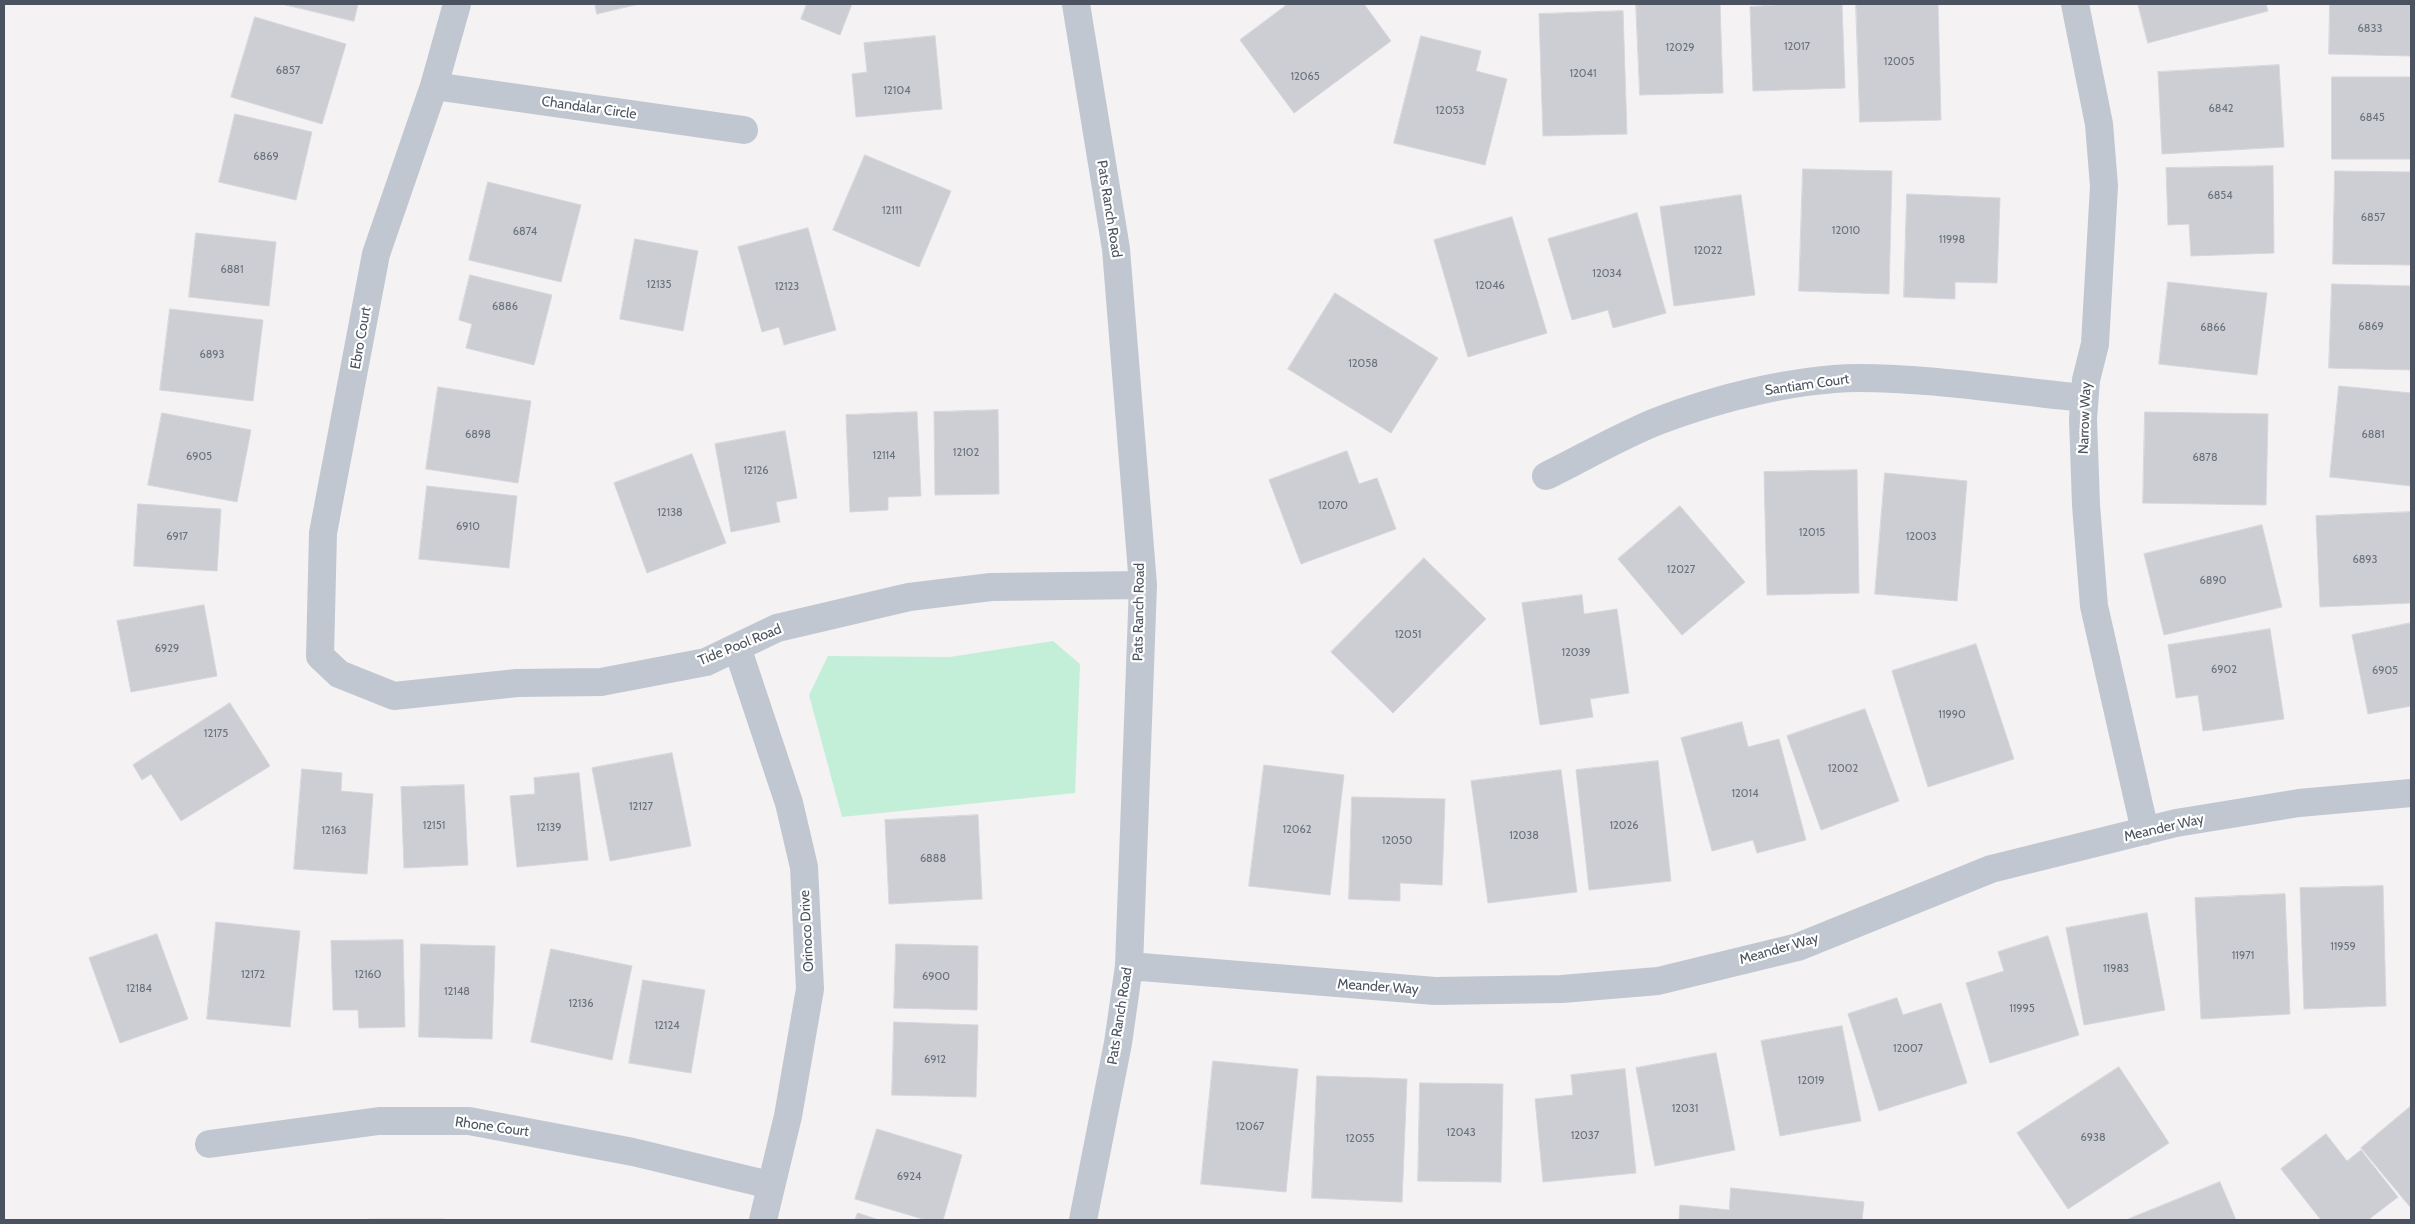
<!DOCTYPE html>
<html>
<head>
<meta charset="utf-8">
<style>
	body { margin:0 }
	#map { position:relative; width:2415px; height:1224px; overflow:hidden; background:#f4f2f2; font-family:Cabin,sans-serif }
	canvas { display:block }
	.frame { position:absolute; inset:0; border:5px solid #4a535f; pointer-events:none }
</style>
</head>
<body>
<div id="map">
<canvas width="2415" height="1224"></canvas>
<div class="frame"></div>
</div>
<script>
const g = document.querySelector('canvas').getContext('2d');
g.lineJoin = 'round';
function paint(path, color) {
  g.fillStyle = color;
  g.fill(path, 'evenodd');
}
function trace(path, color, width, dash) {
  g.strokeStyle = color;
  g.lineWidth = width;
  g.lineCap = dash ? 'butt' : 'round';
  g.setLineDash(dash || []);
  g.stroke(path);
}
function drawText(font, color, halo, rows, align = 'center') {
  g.font = font + ' Cabin,sans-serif';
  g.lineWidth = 4.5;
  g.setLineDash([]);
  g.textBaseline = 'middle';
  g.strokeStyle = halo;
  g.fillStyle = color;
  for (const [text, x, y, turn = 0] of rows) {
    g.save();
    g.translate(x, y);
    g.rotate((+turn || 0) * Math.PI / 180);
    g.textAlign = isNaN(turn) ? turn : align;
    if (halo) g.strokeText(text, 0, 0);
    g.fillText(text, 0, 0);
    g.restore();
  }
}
const green = new Path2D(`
	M1053,641L1080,664L1075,793L842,817L809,695L828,656L950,657Z`);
const building = new Path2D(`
	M282,4H358L354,21Z
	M595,4H639L597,14Z
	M807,4H852L840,35L801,19Z
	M1288,4H1364L1391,41L1294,113L1240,40Z
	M1636,4H1720L1723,93L1640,95Z
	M1788,4H1842L1845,88L1753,91L1750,7Z
	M1856,4H1938L1941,120L1860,122Z
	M2138,4H2266L2268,11L2148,43Z
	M2330,4H2411V56L2329,54Z
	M1623,11L1627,134L1543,136L1539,14Z
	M255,17L346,44L322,124L231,97Z
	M935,36L942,109L856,117L852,74L867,72L864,43Z
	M1421,36L1481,51L1476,71L1507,79L1485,165L1394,143Z
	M2279,65L2284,147L2162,154L2158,72Z
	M2332,77H2411V159H2332Z
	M235,114L312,132L296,200L219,182Z
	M865,155L951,191L919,267L833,230Z
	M2273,166L2274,253L2191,256L2189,224L2168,225L2166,168Z
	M1803,169L1892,171L1889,294L1799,291Z
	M2335,171L2411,172V265L2333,264Z
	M488,182L581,205L561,282L469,260Z
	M1907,194L2000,198L1997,283L1955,282V299L1904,297Z
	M1741,195L1755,295L1674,306L1660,207Z
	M1637,213L1666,313L1613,328L1608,310L1572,320L1548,239Z
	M1512,217L1547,333L1468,357L1434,240Z
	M808,228L836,330L784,345L779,327L762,332L738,247Z
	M196,233L276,242L269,306L189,297Z
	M635,239L698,251L683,331L620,319Z
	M470,275L552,295L534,365L466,348L472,324L459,320Z
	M2168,282L2267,293L2257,375L2159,364Z
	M2332,284L2411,286V370L2329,368Z
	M1335,293L1438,358L1391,433L1288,369Z
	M170,309L263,320L253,401L160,390Z
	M2339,386L2411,393V486L2330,477Z
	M438,387L531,401L518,483L426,469Z
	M998,410L999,494L935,495L934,412Z
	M917,412L921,496L888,497V510L850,512L846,415Z
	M2145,412L2268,414L2266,505L2143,503Z
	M162,413L251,430L237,502L148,485Z
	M785,431L797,498L776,502L780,522L731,532L715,444Z
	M1347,451L1359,484L1377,478L1396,529L1301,564L1269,480Z
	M692,454L726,543L647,573L614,483Z
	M1857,470L1859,593L1767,595L1764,472Z
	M1885,473L1967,481L1957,601L1875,594Z
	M427,486L517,496L509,568L419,559Z
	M138,504L221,509L217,571L134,566Z
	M1680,506L1745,582L1682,635L1618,559Z
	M2411,512V603L2320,607L2316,516Z
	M2262,525L2282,607L2164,635L2144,554Z
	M1424,558L1486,619L1393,713L1331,652Z
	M1582,595L1584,614L1617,609L1629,693L1590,699L1593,717L1540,725L1522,603Z
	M204,605L217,676L131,692L117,621Z
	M2411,623V706L2368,714L2352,635Z
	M2270,629L2284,719L2203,731L2198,695L2176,698L2168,645Z
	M1976,644L2014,759L1928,787L1892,671Z
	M230,703L270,766L181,821L151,774L142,780L133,765Z
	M1865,709L1899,801L1821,830L1787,736Z
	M1742,722L1748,747L1779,739L1806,840L1757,853L1753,840L1712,851L1681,738Z
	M672,753L691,846L610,861L592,768Z
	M1658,761L1671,881L1589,890L1576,770Z
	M1264,765L1344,775L1330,895L1249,886Z
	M302,769L342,773L341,791L373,794L367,874L294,869Z
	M1561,770L1577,892L1488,903L1471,781Z
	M579,773L588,860L517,867L510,796L535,794L534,778Z
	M464,785L468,865L404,868L401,787Z
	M1352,797L1445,799L1442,885L1400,883V901L1349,899Z
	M978,815L982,899L889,904L885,820Z
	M2383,886L2386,1006L2304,1009L2300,888Z
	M2285,894L2290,1014L2201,1019L2195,898Z
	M2147,913L2165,1010L2084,1025L2066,928Z
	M216,922L300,931L290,1027L207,1019Z
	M157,934L188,1019L120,1043L89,958Z
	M2048,936L2079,1035L1990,1063L1966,983L2004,971L1998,952Z
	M403,940L405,1027L359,1028L358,1010H333L331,941Z
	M421,944L495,946L492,1039L419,1037Z
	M896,944L978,946L977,1010L894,1008Z
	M551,949L632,966L612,1060L531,1042Z
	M643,980L705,990L691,1073L629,1063Z
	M1897,998L1903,1015L1941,1003L1967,1083L1879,1111L1848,1014Z
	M894,1022L978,1025L976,1097L892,1095Z
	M1842,1026L1861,1121L1780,1136L1761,1041Z
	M1716,1053L1735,1150L1655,1166L1636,1068Z
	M1213,1061L1298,1069L1286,1192L1201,1184Z
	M2119,1067L2169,1143L2068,1209L2017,1133Z
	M1625,1069L1636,1173L1543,1182L1535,1099L1573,1095L1571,1075Z
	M1317,1076L1407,1079L1402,1202L1312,1198Z
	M1420,1083L1503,1084L1501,1182L1418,1181Z
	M2411,1106V1208L2361,1148Z
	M877,1129L962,1155L943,1220H926L855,1199Z
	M2326,1134L2347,1161L2361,1150L2398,1197L2368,1220H2321L2281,1169Z
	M2220,1182L2236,1220H2126Z
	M1731,1188L1864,1202L1862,1220H1679L1680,1205L1729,1210Z
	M858,1213L879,1220H855Z
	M369,1219H444V1220H369Z`);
const street = new Path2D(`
	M457,4L434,86L376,254L323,533L320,656L339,674L394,696L517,683L601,682L706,662L777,628L909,597L991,587L1143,585
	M1076,4L1116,249L1143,585L1129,966L1118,1043L1083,1220
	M2075,4L2099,124L2104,186L2095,344L2086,380L2083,419L2086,505L2094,606L2145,831
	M434,86L744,130
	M1546,476C1583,458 1620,436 1658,421C1718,398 1793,379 1858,378C1933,378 2010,391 2084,398
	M737,647L789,803L804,867L810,989L788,1116L763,1220
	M1129,966L1435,991L1562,989L1658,981L1798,947L1991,869L2176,823L2299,803L2411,793
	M209,1144L379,1121H469L633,1152L770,1185`);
const numberNames = [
	["6833",2370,29],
	["12017",1797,47],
	["12029",1680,48],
	["12005",1899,62],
	["6857",288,71],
	["12041",1583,74],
	["12065",1305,77],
	["12104",897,91],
	["6842",2221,109],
	["12053",1450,111],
	["6845",2372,118],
	["6869",266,157],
	["6854",2220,196],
	["12111",892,211],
	["6857",2373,218],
	["12010",1846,231],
	["6874",525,232],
	["11998",1952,240],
	["12022",1708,251],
	["6881",232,270],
	["12034",1607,274],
	["12135",659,285],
	["12046",1490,286],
	["12123",787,287],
	["6886",505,307],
	["6869",2371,327],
	["6866",2213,328],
	["6893",212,355],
	["12058",1363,364],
	["6898",478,435],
	["6881",2373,435],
	["12102",966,453],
	["12114",884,456],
	["6905",199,457],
	["6878",2205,458],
	["12126",756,471],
	["12070",1333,506],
	["12138",670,513],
	["6910",468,527],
	["12015",1812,533],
	["6917",177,537],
	["12003",1921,537],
	["6893",2365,560],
	["12027",1681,570],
	["6890",2213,581],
	["12051",1408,635],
	["6929",167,649],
	["12039",1576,653],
	["6902",2224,670],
	["6905",2385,671],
	["11990",1952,715],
	["12175",216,734],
	["12002",1843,769],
	["12014",1745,794],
	["12127",641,807],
	["12151",434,826],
	["12026",1624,826],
	["12139",549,828],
	["12062",1297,830],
	["12163",334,831],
	["12038",1524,836],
	["12050",1397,841],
	["6888",933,859],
	["11959",2343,947],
	["11971",2243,956],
	["11983",2116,969],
	["12172",253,975],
	["12160",368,975],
	["6900",936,977],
	["12184",139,989],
	["12148",457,992],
	["12136",581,1004],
	["11995",2022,1009],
	["12124",667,1026],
	["12007",1908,1049],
	["6912",935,1060],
	["12019",1811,1081],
	["12031",1685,1109],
	["12067",1250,1127],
	["12043",1461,1133],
	["12037",1585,1136],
	["6938",2093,1138],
	["12055",1360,1139],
	["6924",909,1177]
];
const streetNames = [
	["Chandalar Circle",589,108,8],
	["Pats Ranch Road",1109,209,81],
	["Ebro Court",361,338,-80],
	["Santiam Court",1807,385,-8],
	["Narrow Way",2085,418,-88],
	["Pats Ranch Road",1139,612,-89],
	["Tide Pool Road",740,645,-22],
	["Meander Way",2164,828,-13],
	["Orinoco Drive",807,931,-93],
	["Meander Way",1779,949,-16],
	["Meander Way",1378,987,4],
	["Pats Ranch Road",1120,1016,-81],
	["Rhone Court",492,1127,8]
];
paint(green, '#c3efd9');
paint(building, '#ccced4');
trace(building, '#d6d7dd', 1);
trace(street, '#c0c7d0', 28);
drawText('11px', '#6a727c', null, numberNames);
drawText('14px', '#4a535f', '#fff', streetNames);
</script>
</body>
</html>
